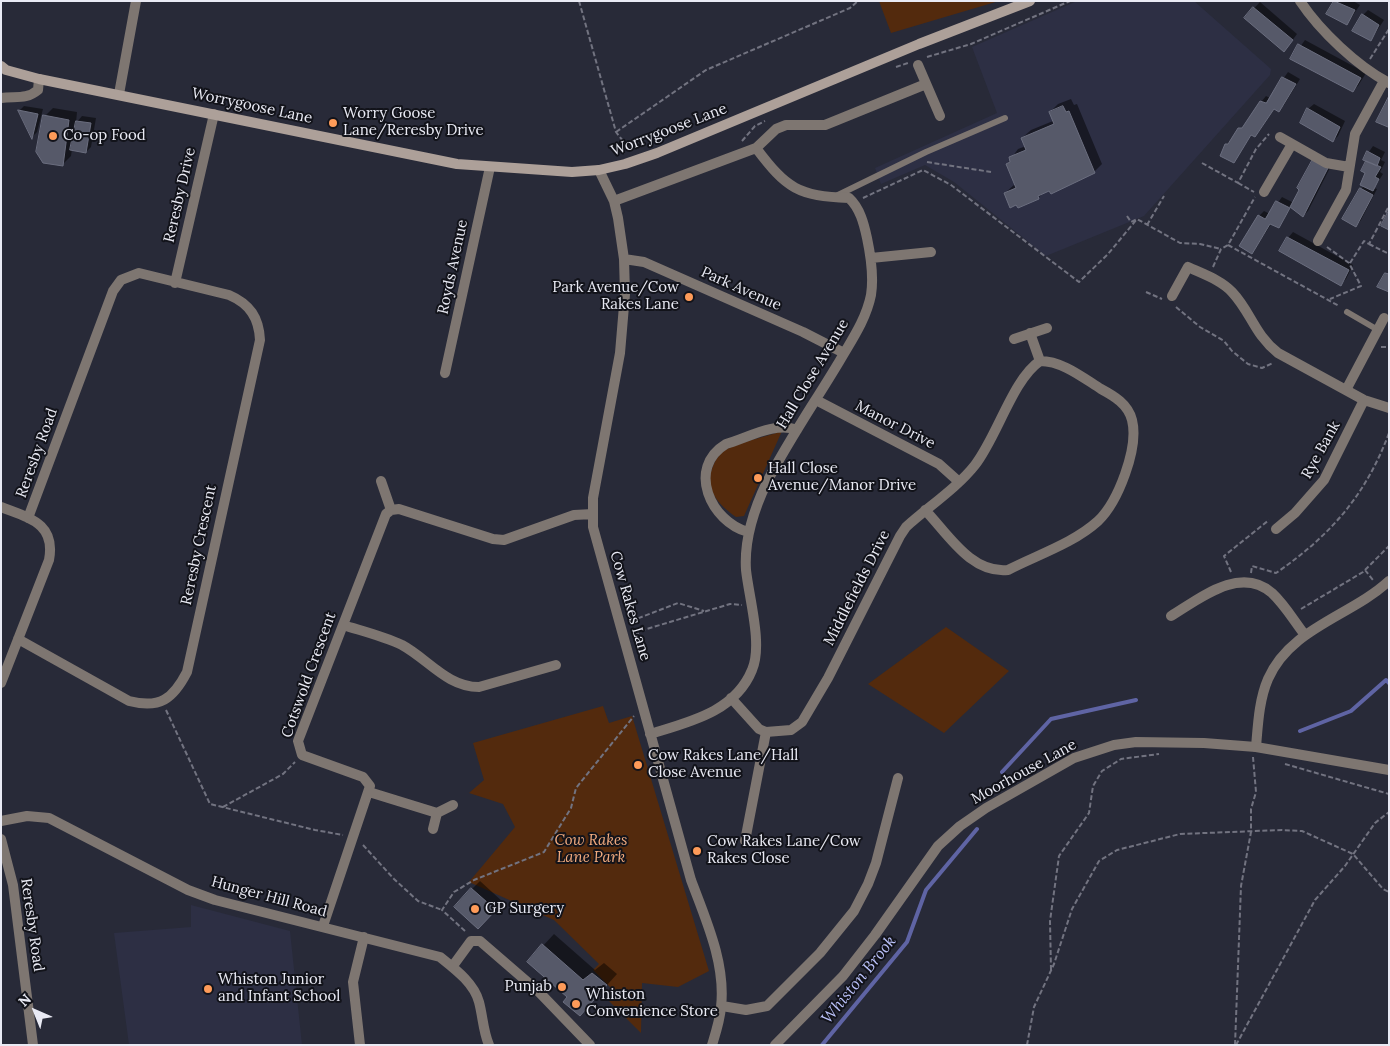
<!DOCTYPE html>
<html>
<head>
<meta charset="utf-8">
<style>
	body { margin:0 }
	#map { position:relative; width:1390px; height:1046px; overflow:hidden; background:#282a38; font-family:Lora,serif }
	canvas { display:block }
	.frame { position:absolute; inset:0; border:2px solid #e9eaf4; pointer-events:none }
	.north { position:absolute; left:10px; top:986px; width:50px; height:50px; -webkit-text-stroke:4px #12131a; paint-order:stroke; rotate:316deg; font-size:14px; font-weight:700; line-height:20px; text-align:center; color:#e9eaf4 }
	.north::after { content:''; display:block; margin:auto; width:18px; height:22px; background:#e9eaf4; clip-path:polygon(50% 0,100% 100%,50% 72%,0 100%) }
</style>
</head>
<body>
<div id="map">
<canvas width="1390" height="1046"></canvas>
<div class="frame"></div>
<div class="north">N</div>
</div>
<script>
const g = document.querySelector('canvas').getContext('2d');
g.lineJoin = 'round';
function paint(path, color) {
  g.fillStyle = color;
  g.fill(path, 'evenodd');
}
function trace(path, color, width, dash) {
  g.strokeStyle = color;
  g.lineWidth = width;
  g.lineCap = dash ? 'butt' : 'round';
  g.setLineDash(dash || []);
  g.stroke(path);
}
function drawText(font, color, halo, rows, align = 'center') {
  g.font = font + ' Lora,serif';
  g.lineWidth = 4;
  g.setLineDash([]);
  g.textBaseline = 'middle';
  g.strokeStyle = halo;
  g.fillStyle = color;
  for (const [text, x, y, turn = 0] of rows) {
    g.save();
    g.translate(x, y);
    g.rotate((+turn || 0) * Math.PI / 180);
    g.textAlign = isNaN(turn) ? turn : align;
    if (halo) g.strokeText(text, 0, 0);
    g.fillText(text, 0, 0);
    g.restore();
  }
}
const built = new Path2D(`
	M1077,1H1194L1271,69L1270,75L1144,216L1046,256L954,182L925,165L881,184L875,168L997,113L972,47Z
	M191,905L290,931L302,1045H129L114,933L191,927Z`);
const green = new Path2D(`
	M879,1H999L891,33Z
	M782,431L744,516L736,517C719,505 703,489 713,466C716,459 720,453 727,449C744,441 765,437 782,431Z
	M946,627L1009,671L944,733L868,684Z
	M603,706L609,723L632,716L709,971L678,987L642,983L641,1033L605,997L612,989L593,970L599,964L554,920L469,882L515,827L503,804L469,793L484,780L473,743Z`);
const shadow = new Path2D(`
	M1336,1H1353L1360,5L1347,24L1328,14Z
	M1260,2L1297,34L1289,45L1246,17Z
	M1368,10L1384,20L1371,40L1363,15Z
	M1305,40L1366,73L1358,86L1352,91L1292,58Z
	M1288,72L1300,79L1284,105L1278,111L1275,108L1260,130L1255,136L1252,134L1234,162L1226,145L1246,124L1261,102L1266,96L1270,98Z
	M1071,99L1074,105L1077,104L1102,164L1094,172L1045,191L1038,198L1005,193L1015,184L1007,164L1018,149L1026,146L1022,138L1031,130L1053,121L1050,112L1058,104Z
	M1314,104L1345,121L1338,136L1333,141L1308,109Z
	M24,106L43,109L37,132L32,137L19,111Z
	M53,108L77,112L76,123L82,116L96,118L91,147L86,152L72,149L71,156L63,164L45,116Z
	M1373,146L1385,152L1381,160L1385,162L1380,172L1383,174L1374,188L1377,189L1361,220L1356,226L1361,189L1364,186L1367,172L1368,160L1364,159Z
	M1333,162L1308,211L1303,216L1292,206L1279,227L1272,223L1252,253L1259,216L1264,211L1270,214L1282,197L1294,203Z
	M1293,232L1353,265L1346,279L1341,284L1288,238Z
	M480,881L503,902L486,920L472,889Z
	M554,934L595,970L604,963L617,974L580,1015L569,997L528,962Z`);
const stream = new Path2D(`
	M1300,731L1351,711L1386,680L1389,683
	M1002,772L1051,719L1136,700
	M822,1045L907,942L926,890L977,829`);
const building = new Path2D(`
	M1334,1L1355,10L1347,25L1326,14Z
	M1253,7L1293,40L1284,52L1244,18Z
	M1362,14L1379,25L1371,41L1352,31Z
	M1298,44L1361,78L1353,92L1290,59Z
	M1282,77L1296,84L1279,112L1274,109L1255,137L1251,135L1234,163L1220,156L1225,144H1228L1238,128H1242L1260,101L1266,103Z
	M1389,96V126L1388,127L1376,122Z
	M1063,106L1066,112L1069,111L1095,173L1051,194L1049,191L1038,196L1039,199L1018,208L1016,205L1010,208L1004,193L1016,188L1006,164L1010,162L1009,157L1026,150L1021,138L1054,124L1049,112Z
	M1307,108L1340,127L1333,142L1300,123Z
	M18,110L38,114L32,139Z
	M43,115L69,120L63,166L43,163L36,152Z
	M76,121L91,123L86,153L70,150Z
	M1367,151L1380,158L1377,166L1363,160Z
	M1313,159L1328,168L1303,217L1290,207L1299,190L1297,188Z
	M1366,161L1381,167L1375,177L1379,179L1373,191L1360,185L1365,173L1361,171Z
	M1360,188L1373,195L1356,227L1342,219Z
	M1276,201L1290,208L1279,228L1270,224L1252,254L1239,246L1258,215L1265,219Z
	M1388,212L1389,213V230L1381,226Z
	M1287,237L1349,270L1341,286L1279,251Z
	M1385,273L1389,274V292L1377,287Z
	M471,888L496,910L478,929L454,907Z
	M542,944L583,980L592,973L607,985L580,1016L563,1002L567,997L527,962Z`);
const path = new Path2D(`
	M579,1L616,132L623,141L624,154
	M927,57L971,44L1070,1
	M1370,59L1389,29
	M896,67L908,63
	M616,132L706,70L850,8L858,1
	M742,141L755,126L765,121
	M927,162L991,172
	M1202,163L1238,183L1256,149L1269,134
	M1238,183L1254,192
	M863,198L923,170L951,185L1079,282L1108,254L1137,219
	M1127,216L1131,222L1137,219L1180,243L1200,244L1221,249
	M1147,225L1164,196
	M1369,244L1389,254
	M1228,245L1339,306
	M1327,247L1349,263L1361,286L1330,299
	M1350,263L1364,241L1369,244L1389,206
	M1213,267L1221,249L1228,245L1255,197
	M1146,292L1162,299
	M1176,307L1200,327L1224,341L1232,351L1248,364L1262,368L1273,363
	M1381,347H1389
	M1365,570L1373,580
	M1231,572L1224,556L1269,520
	M1251,573L1252,566L1276,573C1330,536 1366,495 1389,433
	M1301,609L1363,572L1389,546
	M631,621L678,603L704,611
	M635,636L640,631L730,604L742,605
	M166,710L210,804L315,830L343,835
	M1285,764L1389,794
	M223,807L283,774L295,762
	M363,845L394,879L418,901L442,910
	M465,931L442,910L454,892L474,880L544,852L571,808L576,788L634,716
	M1051,970L1050,921L1059,856L1089,813L1093,786L1102,771L1121,759L1159,754
	M1027,1045L1034,1007L1054,964L1072,909L1099,861L1117,850L1180,834L1282,830L1302,831L1353,854L1383,889L1389,892
	M1235,1045L1241,886L1251,832V809L1256,792L1253,757
	M1236,1045L1315,900L1345,866L1375,823L1389,812`);
const service = new Path2D(`
	M838,195L926,152L1005,118
	M1347,312L1378,330`);
const minor = new Path2D(`
	M1300,1C1320,31 1357,66 1389,83
	M918,65L940,116
	M119,94L136,1
	M1,98C16,96 26,100 38,90L39,79
	M1280,137L1326,163L1349,167
	M599,170L614,201L618,218L624,259L625,294L620,353L593,498V527L691,880C706,920 726,964 721,1007C720,1020 716,1032 712,1045
	M1264,192L1292,144
	M614,201L756,148L776,129L786,125H825L926,84
	M1318,241L1346,190L1355,134L1384,81
	M871,258L931,252
	M624,259L644,262L803,332L844,353
	M175,283L214,114
	M1172,296L1188,267C1203,274 1221,280 1232,292C1251,312 1254,334 1278,353L1364,400L1389,408
	M1014,339L1047,328
	M445,373L490,167
	M1346,390L1384,318
	M816,400L939,464L958,481
	M381,481L391,510
	M1,507C29,518 56,523 49,560L1,683
	M925,510C948,534 971,574 1008,570C1037,555 1074,543 1098,521C1118,502 1139,448 1132,420C1128,404 1114,396 1101,389C1082,377 1062,361 1040,361
	M1276,529L1295,513L1324,480L1364,400
	M748,532C711,522 686,468 726,444C747,438 776,421 797,430
	M1171,616C1199,599 1240,565 1272,593C1285,605 1294,621 1305,635
	M343,625C362,631 383,636 402,645C428,659 447,687 479,687L556,665
	M18,639L129,701C160,709 173,699 187,672L260,340C259,318 250,304 229,295L139,273L121,280L113,291L28,518
	M731,698L759,729L766,732L791,730L802,722L828,678L900,536L906,527C928,507 957,488 975,465C997,437 1013,379 1040,361L1030,333
	M650,734C689,722 735,712 752,670C763,645 749,598 746,570C744,540 754,509 767,482C788,441 815,402 839,362C851,341 866,320 871,295C874,276 871,257 867,238C864,224 860,208 849,198C798,196 787,189 756,148
	M1256,747C1258,724 1259,700 1268,679C1290,628 1351,616 1389,581
	M369,792L437,813
	M1,821L27,816L49,818L188,890L215,900L440,957C455,969 474,983 479,1002C483,1017 483,1031 489,1045
	M433,829L437,813L453,805
	M1,839L13,885L33,1045
	M745,841L766,732
	M323,926L370,786L363,777L302,755L298,741L386,514L391,510L399,509L493,539L504,540L574,515L593,514
	M452,967L471,941H480L539,992L590,1045
	M722,1006L746,1010L767,1006L820,953L854,911L868,884L876,863L898,778
	M360,1045L353,982L364,937`);
const tertiary = new Path2D(`
	M775,1045L843,976L875,935L938,846L960,826L986,808L1074,758L1114,745L1136,742L1204,743L1256,747L1389,770`);
const secondary = new Path2D(`
	M1,66L6,70L39,79L457,164L572,172L599,170L625,164L657,153L919,44L1030,1`);
const markers = [
	[333,123,5,"#fe9b59"],
	[53,136,5,"#fe9b59"],
	[689,297,5,"#fe9b59"],
	[758,478,5,"#fe9b59"],
	[638,765,5,"#fe9b59"],
	[697,851,5,"#fe9b59"],
	[475,909,5,"#fe9b59"],
	[562,987,5,"#fe9b59"],
	[208,989,5,"#fe9b59"],
	[576,1004,5,"#fe9b59"]
];
const streetNames = [
	["Worrygoose Lane",252,106,12],
	["Worrygoose Lane",669,130,-21],
	["Reresby Drive",180,195,-77],
	["Royds Avenue",453,267,-78],
	["Park Avenue",741,289,24],
	["Hall Close Avenue",813,374,-59],
	["Manor Drive",895,425,27],
	["Rye Bank",1321,450,-61],
	["Reresby Road",37,453,-70],
	["Reresby Crescent",199,545,-78],
	["Middlefields Drive",857,588,-63],
	["Cow Rakes Lane",630,606,74],
	["Cotswold Crescent",309,675,-70],
	["Moorhouse Lane",1024,772,-29],
	["Hunger Hill Road",269,897,15],
	["Reresby Road",32,925,82]
];
const poiNames = [
	["Worry Goose",343,114],
	["Lane/Reresby Drive",343,131],
	["Co-op Food",63,136],
	["Park Avenue/Cow",679,288,"right"],
	["Rakes Lane",679,305,"right"],
	["Hall Close",768,469],
	["Avenue/Manor Drive",768,486],
	["Cow Rakes Lane/Hall",648,756],
	["Close Avenue",648,773],
	["Cow Rakes Lane/Cow",707,842],
	["Rakes Close",707,859],
	["GP Surgery",485,909],
	["Whiston Junior",218,980],
	["and Infant School",218,997],
	["Punjab",552,987,"right"],
	["Whiston",586,995],
	["Convenience Store",586,1012]
];
const parkNames = [
	["Cow Rakes",591,841],
	["Lane Park",591,858]
];
const waterNames = [
	["Whiston Brook",859,980,-51]
];
paint(built, '#2d2f44');
paint(green, '#532a0d');
paint(shadow, '#0007');
trace(stream, '#5f64a4', 4);
paint(building, '#565969');
trace(building, '#6b6e7f', 1);
trace(path, '#727380', 2, [5, 2.5]);
trace(service, '#7e7671', 6);
trace(minor, '#7e7671', 10);
trace(tertiary, '#7e7671', 10);
trace(secondary, '#ada099', 10);
for (const [x, y, r, color] of markers) {
  const dot = new Path2D();
  dot.arc(x, y, r, 0, 2 * Math.PI);
  g.fillStyle = color;
  g.fill(dot);
  trace(dot, '#12131a', 2);
}
drawText('15px', '#e9eaf4', '#12131a', streetNames);
drawText('15px', '#e9eaf4', '#12131a', poiNames, 'left');
drawText('italic 15px', '#f4ac7f', '#12131a', parkNames);
drawText('italic 16px', '#bbc2fa', '#12131a', waterNames);
</script>
</body>
</html>
